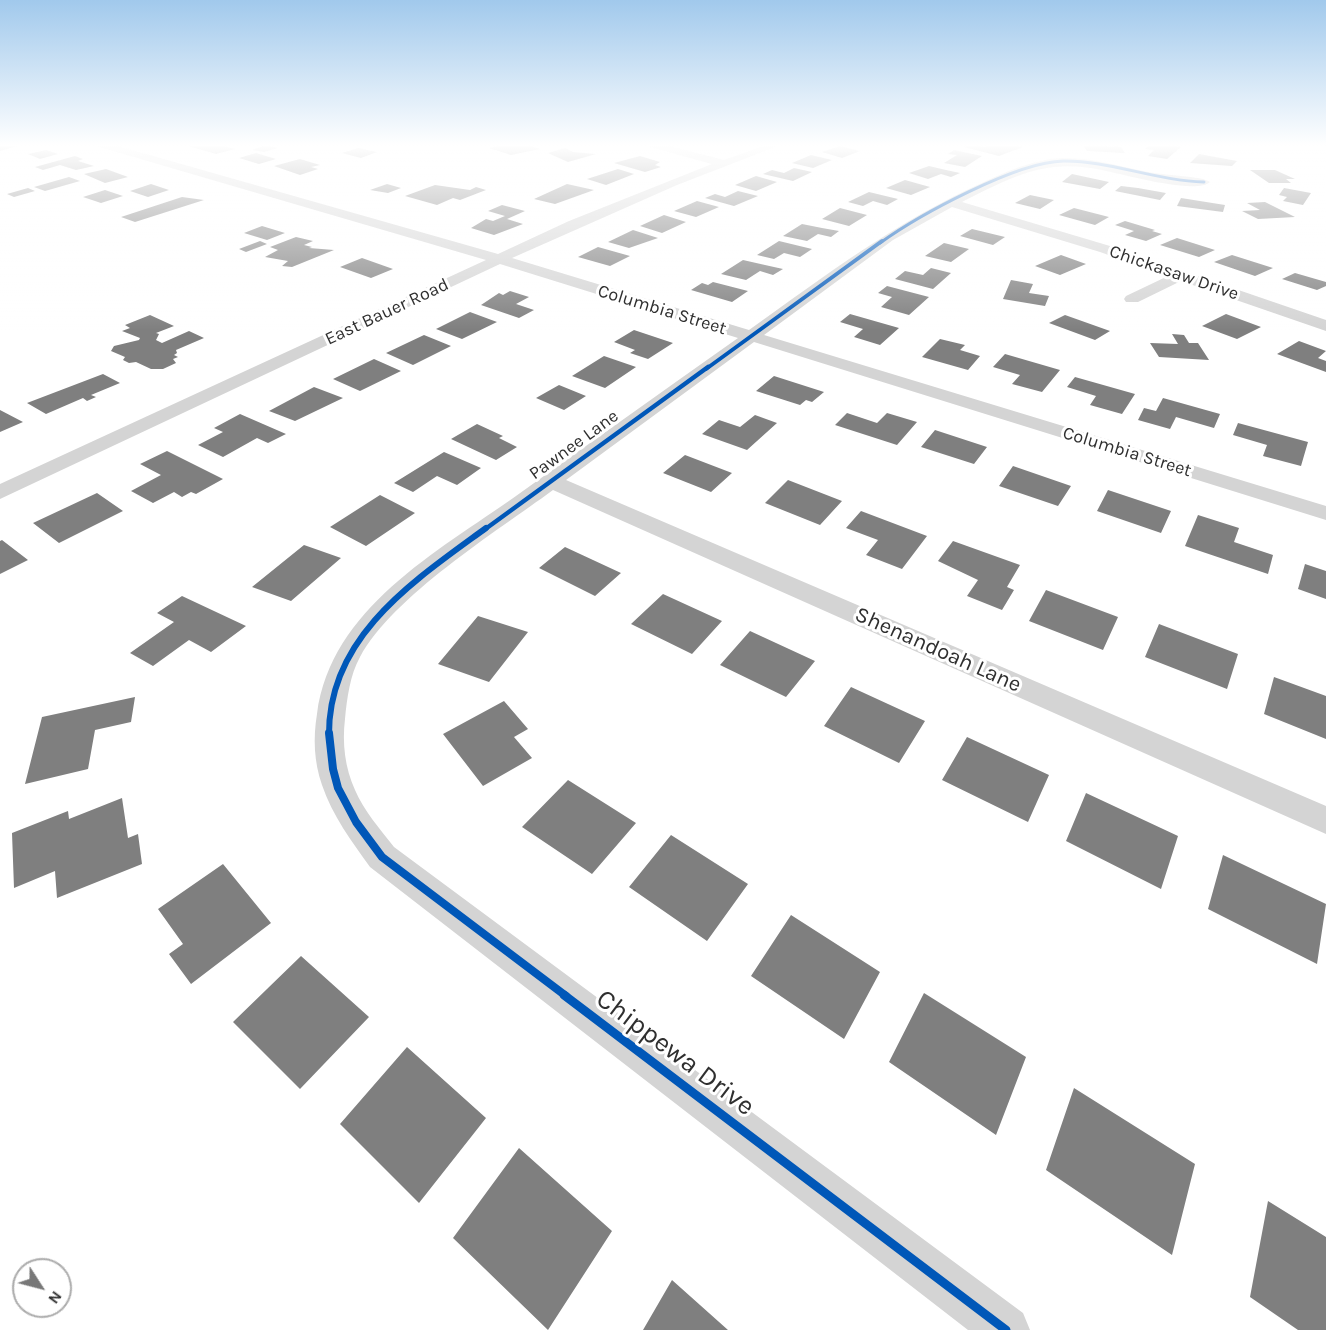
<!DOCTYPE html>
<html>
<head>
<meta charset="utf-8">
<style>
	body { margin:0 }
	#map { position:relative; width:1326px; height:1330px; overflow:hidden; background:#fff; font-family:Karla,sans-serif }
	canvas { display:block }
	.north { position:absolute; left:12px; top:1258px; width:60px; height:60px; box-sizing:border-box; background:#fff; border:2px solid #acacac; border-radius:50%; rotate:126deg; font-size:16px; font-weight:700; line-height:24px; text-align:center; color:#2f2f2f }
	.north::after { content:''; display:block; margin:auto; width:21px; height:27px; background:#787878; clip-path:polygon(50% 0,100% 100%,50% 72%,0 100%) }
</style>
</head>
<body>
<div id="map">
<canvas width="1326" height="1330"></canvas>
<div class="north">N</div>
</div>
<script>
const g = document.querySelector('canvas').getContext('2d');
g.lineJoin = 'round';
function paint(path, color) {
  g.fillStyle = color;
  g.fill(path, 'evenodd');
}
function trace(path, color, width, dash) {
  g.strokeStyle = color;
  g.lineWidth = width;
  g.lineCap = dash ? 'butt' : 'round';
  g.setLineDash(dash || []);
  g.stroke(path);
}
function drawText(font, color, halo, rows, align = 'center') {
  g.font = font + ' Karla,sans-serif';
  g.lineWidth = 6;
  g.setLineDash([]);
  g.textBaseline = 'middle';
  g.strokeStyle = halo;
  g.fillStyle = color;
  for (const [text, x, y, turn = 0] of rows) {
    g.save();
    g.translate(x, y);
    g.rotate((+turn || 0) * Math.PI / 180);
    g.textAlign = isNaN(turn) ? turn : align;
    if (halo) g.strokeText(text, 0, 0);
    g.fillText(text, 0, 0);
    g.restore();
  }
}
const building = new Path2D(`
	M5,144H24L0,151V145Z
	M197,144H216L235,149L216,154L188,146Z
	M506,144H525L540,149L511,155L489,148Z
	M971,144L984,147L993,144H1007L1023,147L999,156L964,147Z
	M1151,144H1161L1181,147L1167,159L1148,156L1154,150L1145,149Z
	M266,145L278,148L264,152L252,150Z
	M1083,145L1121,147L1125,153L1087,151Z
	M840,146L860,151L842,158L822,152Z
	M358,148L377,152L361,158L342,153Z
	M565,148L573,152L596,154L568,162L548,153Z
	M46,150L58,154L40,159L28,154Z
	M954,150L982,156L965,167L944,163L957,155L948,154Z
	M256,153L276,159L259,164L239,158Z
	M1199,154L1237,161L1232,166L1190,163Z
	M811,155L832,160L813,168L792,163Z
	M75,156L83,159L78,161L94,166L76,170L60,165L43,170L35,167Z
	M640,156L660,162L655,165L661,167L645,172L614,163Z
	M300,159L320,165L311,167L318,169L300,175L274,166Z
	M929,166L946,170L960,173L951,177L941,174L928,179L909,173Z
	M794,168L812,172L793,181L763,174L772,170L784,173Z
	M106,169L128,177L105,183L84,174Z
	M618,169L634,174L606,185L587,179Z
	M1250,170H1275L1295,179H1286L1291,183H1269Z
	M1072,174L1109,182L1100,189L1062,182Z
	M756,176L777,182L756,191L735,185Z
	M69,177L80,181L45,191L34,187Z
	M905,180L930,187L911,195L886,188Z
	M151,184L169,190L148,197L130,191Z
	M387,184L401,188L388,193L370,190Z
	M567,184L594,190L555,204L534,199Z
	M435,185L470,190L476,187L486,190L460,200L453,198L437,205L405,196Z
	M1121,186L1138,188L1166,193L1160,200L1115,191Z
	M28,188L35,191L14,197L7,194Z
	M1284,188L1311,193L1303,205L1283,201L1287,197L1279,195Z
	M105,190L123,196L101,203L83,197Z
	M738,191L758,196L734,206L705,198L715,194L725,197Z
	M869,192L898,199L887,205L873,201L863,206L848,202Z
	M1030,195L1054,200L1040,209L1015,203Z
	M182,197L204,200L135,222L121,217Z
	M1181,198L1225,205L1223,212L1177,206Z
	M697,201L719,207L696,217L674,211Z
	M1265,202L1295,217L1258,219L1242,211L1260,210L1247,203Z
	M502,205L525,211L507,219L523,224L494,235L471,228L486,219L493,221L505,216L488,211Z
	M840,208L867,215L849,226L822,219Z
	M1074,208L1109,217L1095,225L1059,215Z
	M664,215L686,222L662,233L640,226Z
	M1125,221L1155,230L1152,231L1162,234L1146,241L1125,235L1134,231L1115,225Z
	M802,224L822,228L839,231L831,237L818,234L807,241L783,236Z
	M262,226L285,233L267,240L244,233Z
	M972,229L1005,237L993,245L960,236Z
	M633,230L658,238L629,248L608,242Z
	M296,237L313,241L304,245L312,247L309,248L334,250L292,267L282,266L288,261L265,257L278,250L270,247Z
	M1177,238L1215,250L1199,257L1160,245Z
	M260,241L267,244L246,252L239,249Z
	M779,241L812,249L800,257L784,253L774,259L757,255Z
	M944,243L969,249L951,262L925,256Z
	M598,247L630,256L610,266L578,257Z
	M1061,255L1086,264L1060,275L1035,266Z
	M1232,255L1273,268L1255,276L1214,262Z
	M362,258L393,269L371,278L340,267Z
	M743,260L765,265L783,269L773,275L760,271L746,280L721,274Z
	M931,268L951,273L933,289L895,279L905,271L923,275Z
	M1295,273L1326,282V286L1317,290L1282,279Z
	M1011,280L1033,284L1029,293L1049,296L1045,306L1003,299Z
	M713,282L748,291L732,302L691,290L702,283L708,285Z
	M887,286L929,297L909,315L881,307L892,297L878,293Z
	M510,291L529,297L516,304L534,310L519,318L481,305L499,293L503,295Z
	M470,312L497,322L462,339L436,329Z
	M850,314L899,328L880,345L854,337L863,329L840,322Z
	M1226,314L1261,327L1237,339L1202,326Z
	M150,315L174,326L156,333L159,334L156,340L162,343L189,331L204,338L176,350L177,353L174,355L178,357L173,359L176,363L163,369H151L136,362L129,363L123,360L125,357L111,351L114,346L139,340L140,338L122,331L130,328L125,325Z
	M1065,315L1110,331L1095,340L1049,323Z
	M634,330L673,343L648,359L630,353L635,350L614,342Z
	M1172,334L1184,335L1189,343H1198L1209,360L1159,357L1150,343L1178,344Z
	M424,335L451,346L413,365L386,353Z
	M940,339L965,345L960,350L980,356L968,370L922,357Z
	M1299,341L1326,351L1318,358L1326,361V372L1277,354Z
	M1005,354L1060,370L1042,392L1012,384L1020,375L993,367Z
	M604,356L636,367L605,388L572,376Z
	M374,359L401,371L360,391L333,379Z
	M103,374L120,383L91,395L96,397L87,401L83,398L46,414L27,403Z
	M774,376L824,392L812,402L806,400L800,405L756,391Z
	M1075,377L1135,394L1122,414L1090,405L1096,396L1067,387Z
	M559,385L586,396L564,410L536,398Z
	M314,387L343,398L295,421L269,411Z
	M1163,398L1220,414L1214,428L1176,417L1170,429L1138,420L1144,408L1156,411Z
	M0,410L23,422L0,432Z
	M847,413L877,423L887,413L917,422L897,445L835,425Z
	M240,414L286,434L268,443L257,438L223,457L198,445L223,432L214,428Z
	M755,415L777,423L747,450L702,434L719,420L740,427Z
	M1238,423L1308,442L1301,466L1263,456L1267,445L1233,435Z
	M477,424L503,436L499,438L517,447L496,460L451,439Z
	M935,430L987,447L974,464L921,447Z
	M167,451L223,479L196,494L191,492L182,497L174,492L153,503L131,491L161,475L140,464Z
	M444,452L481,468L457,485L437,476L413,492L394,483Z
	M685,455L732,473L711,492L663,473Z
	M1013,466L1071,486L1058,506L999,486Z
	M788,480L842,501L820,525L765,503Z
	M1108,490L1171,511L1161,533L1097,511Z
	M97,493L123,511L59,543L33,523Z
	M380,495L415,513L366,546L330,527Z
	M861,511L927,536L902,569L866,555L878,540L846,528Z
	M1198,515L1239,528L1234,542L1273,555L1268,574L1185,546Z
	M2,540L28,560L0,574V541Z
	M953,541L1020,565L1007,587L1014,590L1002,610L967,596L978,580L938,561Z
	M304,545L341,558L291,601L252,587Z
	M565,547L621,573L595,596L539,568Z
	M1305,564L1326,571V599L1298,589Z
	M1046,590L1118,617L1103,650L1029,621Z
	M663,594L722,621L692,654L631,624Z
	M182,596L246,626L211,652L189,640L153,666L130,653L174,622L157,613Z
	M478,616L528,632L489,682L438,664Z
	M1159,624L1238,654L1227,689L1145,657Z
	M750,631L815,661L786,697L720,665Z
	M1274,677L1326,696V739L1264,714Z
	M851,687L925,721L899,763L824,726Z
	M135,697L131,722L95,730L88,769L25,784L42,717Z
	M504,701L528,729L514,737L532,758L483,786L443,734Z
	M967,737L1049,775L1028,822L942,780Z
	M568,780L636,823L592,874L522,827Z
	M1086,793L1178,836L1161,889L1066,841Z
	M122,798L128,838L138,834L142,864L57,898L55,871L14,888L12,833L68,811L69,819Z
	M671,835L748,884L707,941L629,887Z
	M1223,855L1326,904L1317,964L1208,909Z
	M223,864L271,923L191,984L169,954L183,944L158,909Z
	M791,915L880,972L844,1039L751,976Z
	M301,956L369,1017L300,1089L233,1022Z
	M924,993L1026,1057L996,1135L889,1062Z
	M407,1047L486,1118L419,1203L340,1124Z
	M1074,1088L1195,1164L1172,1255L1046,1170Z
	M519,1148L612,1231L548,1330L453,1238Z
	M1268,1201L1326,1237V1330H1298L1250,1297Z
	M672,1280L728,1330H643Z`);
const street = new Path2D(`
	M95,144H111L498,254L569,221L712,164L646,146L645,144H662L724,160L769,144H783L677,185L512,258L749,330C826,275 897,221 984,182C1008,171 1035,159 1062,158C1091,157 1121,167 1148,172C1161,175 1203,176 1210,182C1196,195 1122,174 1102,170C1045,158 1012,177 962,202L1110,246L1326,320V331L1181,281L1138,302H1126L1124,299L1126,296L1168,276L1100,252L952,207L893,240L764,335L1326,506V520L754,342L566,480L1326,806V834L553,490C496,532 393,596 360,657C350,675 347,698 345,719C342,743 345,768 355,790C364,811 380,829 394,847L1023,1313L1030,1330H968L370,867C352,842 332,815 322,785C314,762 313,738 317,714C331,608 437,552 516,496C590,443 664,390 738,338L500,264L0,499V484L486,260L96,146Z`);
const cyclewayFar5 = new Path2D(`
	M880,243C919,215 1016,162 1063,161C1108,160 1157,181 1204,182`);
const cyclewayFar4 = new Path2D(`
	M706,369L882,241`);
const cyclewayFar3 = new Path2D(`
	M484,530L708,367`);
const cyclewayFar2 = new Path2D(`
	M329,735C328,636 415,580 486,528`);
const cyclewayFar1 = new Path2D(`
	M329,733L333,769L338,788L356,822L382,857L566,996`);
const cycleway = new Path2D(`
	M564,995L1006,1330`);
const farStreetnames = [
	["Chickasaw Drive",1174,273,19],
	["Columbia Street",662,310,17],
	["East Bauer Road",387,312,-25],
	["Pawnee Lane",574,445,-36],
	["Columbia Street",1127,452,17]
];
const streetNames = [
	["Shenandoah Lane",938,650,24]
];
const nearStreetnames = [
	["Chippewa Drive",675,1053,37]
];
paint(building, '#7f7f7f');
paint(street, '#d4d4d4');
trace(cyclewayFar5, '#0057b8', 3);
trace(cyclewayFar4, '#0057b8', 4);
trace(cyclewayFar3, '#0057b8', 4.5);
trace(cyclewayFar2, '#0057b8', 6);
trace(cyclewayFar1, '#0057b8', 8);
trace(cycleway, '#0057b8', 9);
const sky = g.createLinearGradient(0, 0, 0, 330);
sky.addColorStop(0, '#a1c9ec');
sky.addColorStop(0.44, '#fff');
sky.addColorStop(1, '#ffffff00');
g.fillStyle = sky;
g.fillRect(0, 0, 1326, 330);
drawText('18px', '#2f2f2f', '#fff', farStreetnames);
drawText('22px', '#2f2f2f', '#fff', streetNames);
drawText('27px', '#2f2f2f', '#fff', nearStreetnames);
</script>
</body>
</html>
